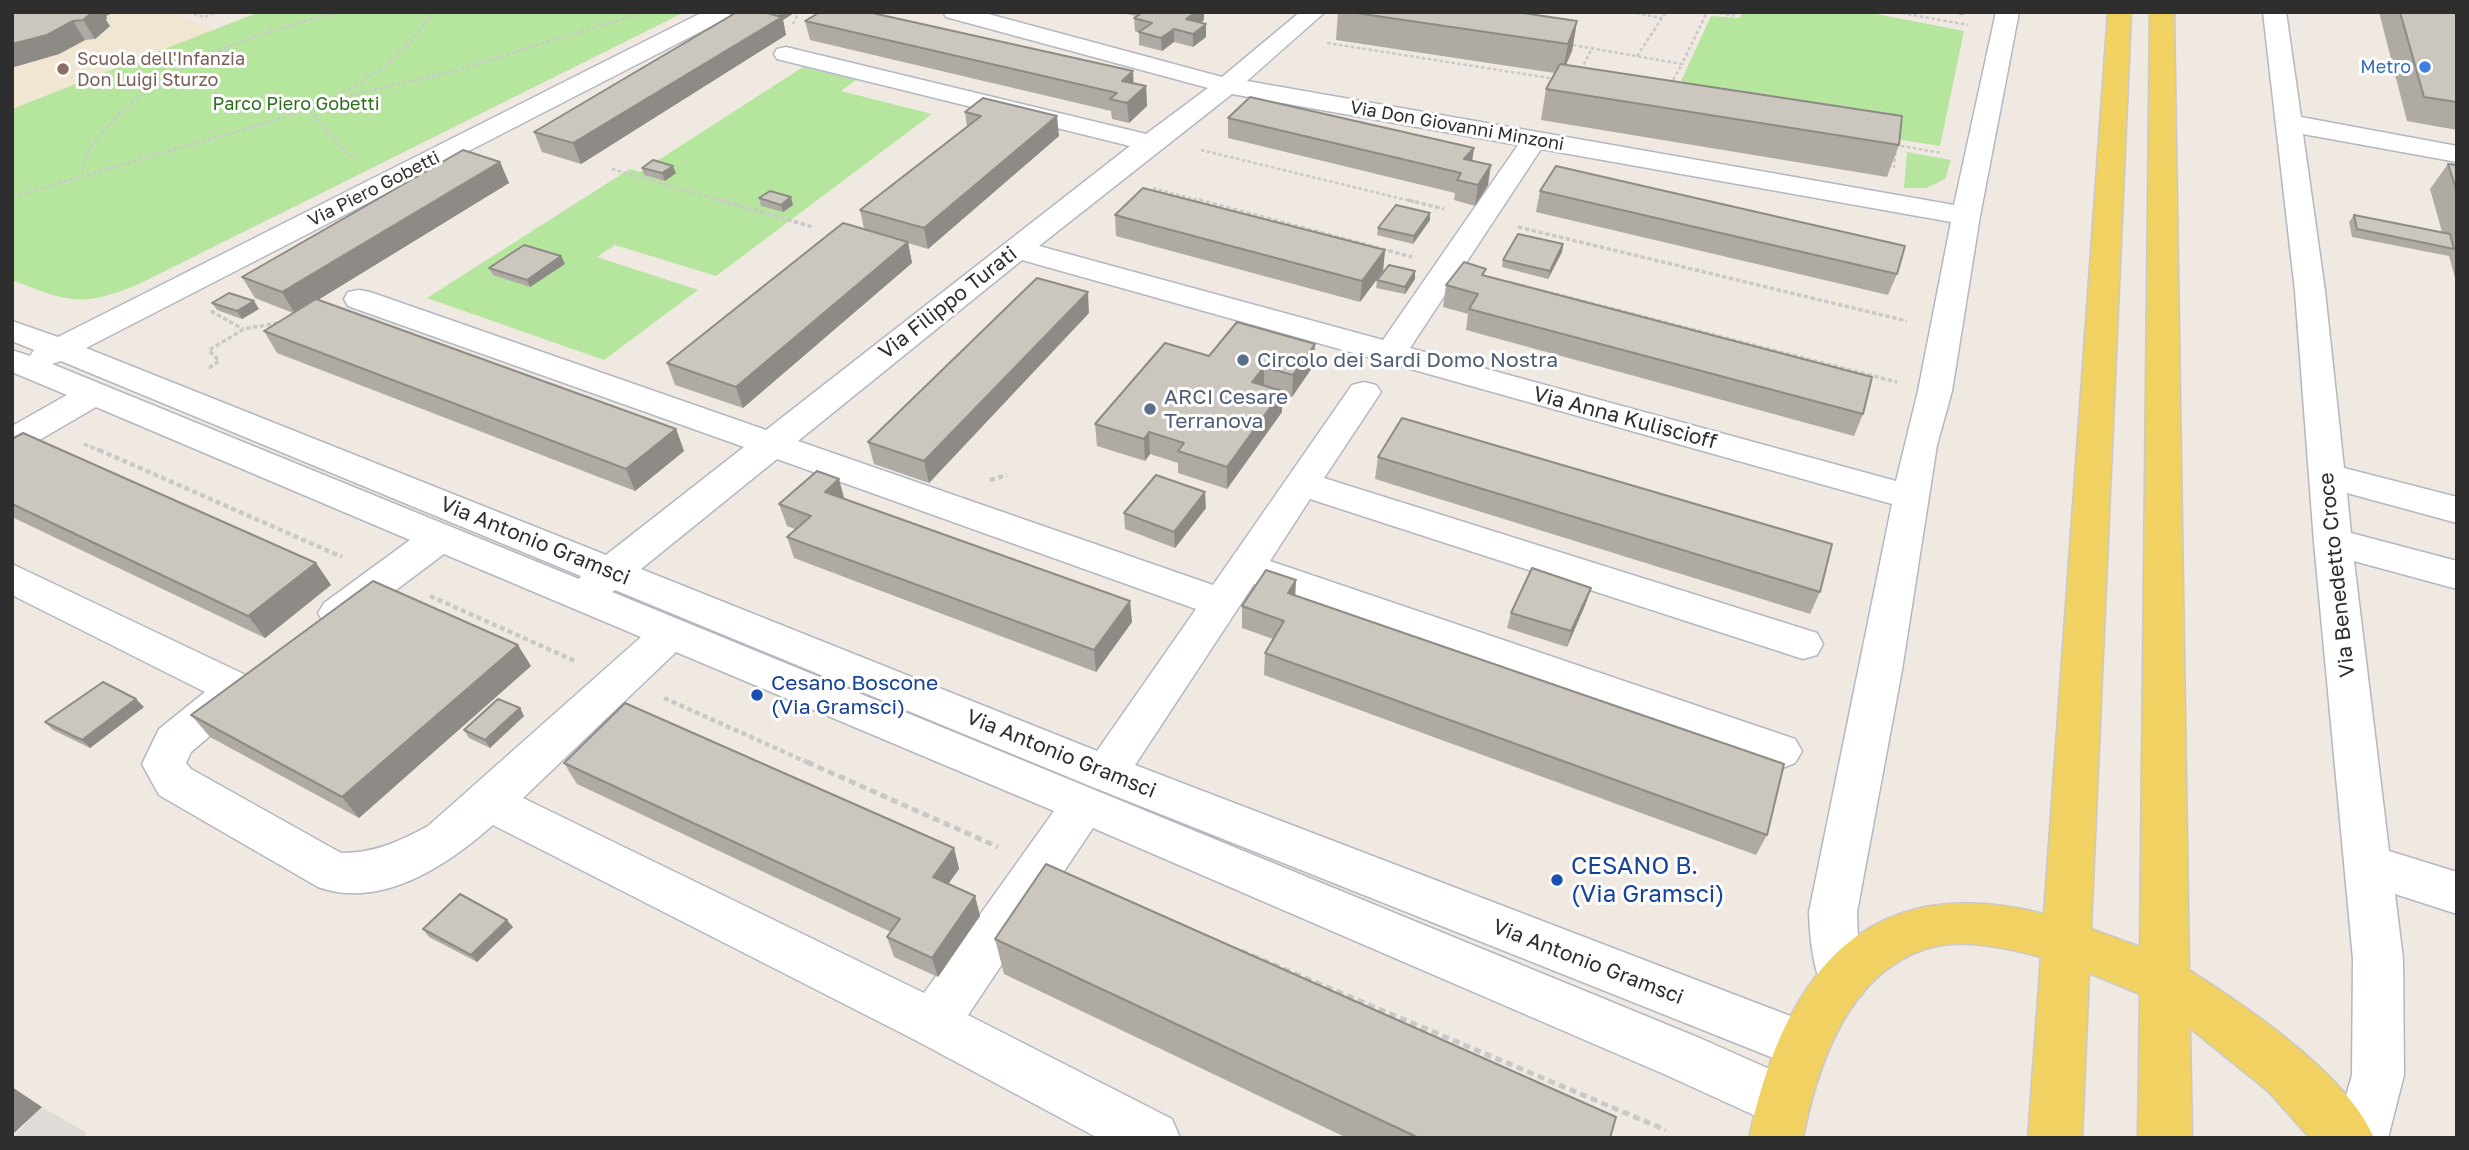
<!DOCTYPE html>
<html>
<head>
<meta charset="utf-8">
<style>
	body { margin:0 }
	#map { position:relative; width:2469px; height:1150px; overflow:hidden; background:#efe9e1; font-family:"Golos Text",sans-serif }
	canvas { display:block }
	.frame { position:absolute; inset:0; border:14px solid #2e2e2e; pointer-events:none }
</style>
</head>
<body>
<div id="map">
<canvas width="2469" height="1150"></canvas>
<div class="frame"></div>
</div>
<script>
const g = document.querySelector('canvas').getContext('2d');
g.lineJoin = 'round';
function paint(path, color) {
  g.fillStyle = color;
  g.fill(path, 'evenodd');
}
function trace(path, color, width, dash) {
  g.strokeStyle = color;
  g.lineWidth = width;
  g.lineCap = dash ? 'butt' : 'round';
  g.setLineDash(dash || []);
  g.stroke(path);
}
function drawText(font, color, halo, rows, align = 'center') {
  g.font = font + ' "Golos Text",sans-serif';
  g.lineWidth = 6;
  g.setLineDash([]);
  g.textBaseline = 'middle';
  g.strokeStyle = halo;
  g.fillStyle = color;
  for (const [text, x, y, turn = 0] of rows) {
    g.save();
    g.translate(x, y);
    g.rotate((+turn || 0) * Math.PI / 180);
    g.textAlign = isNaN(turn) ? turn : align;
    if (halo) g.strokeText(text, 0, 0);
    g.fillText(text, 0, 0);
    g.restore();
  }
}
const education = new Path2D(`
	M12,12H173L215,30L12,109Z`);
const green = new Path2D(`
	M259,12H685L139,284C81,308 69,302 12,280V109Z
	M1743,12H1866L1964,31L1940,146L1671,103L1711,16L1739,18Z
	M803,67L856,80L841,91L932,114L716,276L615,245L597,257L698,290L604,360L427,298L625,172L629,169L640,172Z
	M1907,152L1951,160L1945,179L1926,188H1904Z`);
const plaza = new Path2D(`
	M42,1107L87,1133L83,1138H12Z`);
const pathFar3 = new Path2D(`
	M188,12L204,17L218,12
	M1714,12L1736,16L1737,12
	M1896,12L1968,25
	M1636,13L1662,18
	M793,24L799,12
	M1327,43L1556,79
	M1567,44L1682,64L1707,12
	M1637,56L1666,12
	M1581,70L1592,48
	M1670,85L1682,64
	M344,97L454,71L635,15
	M309,110L344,151L356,159
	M1895,145L1942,153
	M1201,150L1415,202
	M1894,168L1896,149
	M612,169L726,202
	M83,176C81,159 92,145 102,133C161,63 255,33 340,12
	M1153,188L1205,202
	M12,197C70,180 128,163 186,146C277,119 380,100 432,12`);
const pathFar2 = new Path2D(`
	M720,200L813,227
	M1199,200L1412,257
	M1408,200L1444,209
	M1518,227L1907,321
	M1508,282L1897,382
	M211,311L243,329
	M209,368L219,361L209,350L244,329L283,322
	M84,444L103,452`);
const pathFar1 = new Path2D(`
	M99,450L342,557
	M990,480L1007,475
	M430,596L575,661
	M664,698L811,764`);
const path = new Path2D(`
	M807,762L998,847
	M1241,951L1666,1130`);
const minor = new Path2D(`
	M703,12H732L729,17L86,348L606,555L744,447L348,306L344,299L348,292L359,290L370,292L766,430L1130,146L777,59L774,54L777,49L786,47L1146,134L1208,88L946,17L943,12H981L1222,77L1300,12H1325L1247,81L1954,205L1996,12H2019L1980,216L1952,391L1937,445L1902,670L1857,912L1858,940L1868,979L1861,995L1843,1002L1825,995C1813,968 1810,941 1809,912L1892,504L1022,260L798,441L1213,585L1352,385L1364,382L1376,385L1381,392L1324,478L1817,633L1823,644L1817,655L1803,659L1310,499L1270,561L1795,739L1802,751L1795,763L1780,769L1254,584L1135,765L1819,1027L1827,1044L1819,1061L1801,1069L1090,786L615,590L612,592L1702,1039L1801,1083L1809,1102L1801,1121L1782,1128L1666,1075L1093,828L968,1015L1172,1119L1180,1138H1098L915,1040L493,825C448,865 381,910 318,887L159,795L142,764L159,729L205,692L12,595V564L252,678L258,689L252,700L191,752L186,763L191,769L341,853C375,853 398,842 428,826L641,637L444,554L352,623L338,628L324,623L318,613L324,603L410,540L96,407L24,449L12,452V426L67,395L12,372V350L30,356L34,350L12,341V321L58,337ZM1232,94L1518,145L1383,340L1039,246ZM1541,149L1951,222L1918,391L1896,481L1410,348ZM61,361L581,576L579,579L52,364ZM777,459L1196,609L1097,751L641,569ZM676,652L1054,811L924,993L523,798Z
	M2263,12H2286L2301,117L2457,146V162L2303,134L2325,291L2344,468L2457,497V523L2347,493L2351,533L2457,561V589L2354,561L2389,851L2457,872V914L2395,894L2403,959L2404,1075L2388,1138H2334L2352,1075L2353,959L2314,542L2295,291Z`);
const major = new Path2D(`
	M2108,12H2131L2091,929L2140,947L2150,12H2174L2189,970C2246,1006 2348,1075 2374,1138H2310L2268,1091L2190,1028L2192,1138H2138L2140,994L2089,973L2082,1138H2028L2041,957C2006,948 1960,937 1925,949C1847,975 1817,1066 1803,1138H1749C1784,976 1864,868 2044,914Z`);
const wall = new Path2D(`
	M12,12H125L120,14L114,12L106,16L107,18L106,20L110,26L95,39L85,40L59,54L14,67L13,71Z
	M737,12H794V13L783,20L786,35L581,164L542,152L534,132Z
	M1115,12H1204V20L1200,23L1206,24V37L1193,47L1174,42L1162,51L1139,45V33L1135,31L1134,18L1137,16Z
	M1338,12H1516L1577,21L1572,51L1566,65L1899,145L1887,177L1541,120L1546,89L1555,73L1336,40Z
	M1945,12H1964L1963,15Z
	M2379,12H2457V130L2407,121Z
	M805,21L1133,71V83L1146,86L1147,106L1129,123L1112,119L1111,111L810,40Z
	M965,112L1059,136L928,249L908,243L912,263L743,408L675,385L667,363L864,229L860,210L967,127Z
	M1228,118L1474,148L1472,161L1488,185L1475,206L1454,200L1455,193L1228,138Z
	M500,162L509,183L318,300L676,429L684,451L635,491L277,353L264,331L293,313L255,298L242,277Z
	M2448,164L2457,165V285L2449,256L2352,237L2349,222L2354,215L2442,232L2430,189Z
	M642,168L676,173L665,181L644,175Z
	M1540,191L1897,274L1888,295L1536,212Z
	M759,198L793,205L783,212L761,206Z
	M1430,213V220L1413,244L1377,235L1378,228Z
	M1115,215L1385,250L1383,271L1360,302L1116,236Z
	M1563,244L1562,252L1548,279L1502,267L1503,260Z
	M561,256L565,264L530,287L493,275L489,268Z
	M1415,271V279L1405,294L1376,288L1377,280Z
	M1485,276L1863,414L1854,436L1466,330L1468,314L1443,307L1446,285Z
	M212,303L259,309L242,319L217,310Z
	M1089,313L929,483L874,464L868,442Z
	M1209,356L1314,365L1292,397L1282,394V412L1227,489L1178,473V463L1150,454L1145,461L1097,446L1095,424Z
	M12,439L316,563L331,585L265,638L12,517Z
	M1378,457L1820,592L1810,614L1375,479Z
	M844,499L1130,601L1132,622L1096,672L794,558L787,537L795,529L787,526L779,504Z
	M1206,508L1175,548L1125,529L1124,513Z
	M1591,588L1586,603L1567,647L1507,628L1511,613Z
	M1295,595L1767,835L1756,855L1264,675L1265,653L1273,639L1242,628V606Z
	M531,666L359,818L210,737L191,715Z
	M144,707L90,748L53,730L45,722Z
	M520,708L524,716L490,748L469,738L464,730Z
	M564,763L954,848L959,869L948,884L975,896L980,916L938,977L894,957L887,937L891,932L577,784Z
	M513,927L477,962L429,937L423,929Z
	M995,939L1610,1138H1347L1004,974Z`);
const shadedWall = new Path2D(`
	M93,12H114L106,16L107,18L106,20L110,26L95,39L83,20Z
	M783,12H794V13L783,20L786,35L581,164L573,143Z
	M1196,12H1204V20L1187,32L1186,19Z
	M73,21L85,40L59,54L14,67L12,71V44Z
	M1577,21L1572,51L1562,74L1568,44Z
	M1206,24V37L1193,47V34Z
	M1174,29V42L1162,51L1161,38Z
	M1133,71L1134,91L1122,81Z
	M1146,86L1147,106L1129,123L1127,103Z
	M1057,116L1059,136L928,249L924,228Z
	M1474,148L1471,168L1464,159Z
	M500,162L509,183L295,314L282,292Z
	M1491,165L1488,185L1475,206L1478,185Z
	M673,166L676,173L665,181L662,173Z
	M791,197L793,205L783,212L781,205Z
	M1430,213V220L1413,244L1414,236Z
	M908,242L912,263L743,408L736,387Z
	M1563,244L1562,252L1548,279L1550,271Z
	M1385,250L1383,271L1360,302L1362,281Z
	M561,256L565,264L530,287L527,280Z
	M1415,271V279L1405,294V287Z
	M1088,292L1089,313L929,483L924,461Z
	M254,301L259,309L242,319L237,311Z
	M1315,344L1314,365L1292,397L1293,375Z
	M1264,367V388L1252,382Z
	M1282,391V412L1227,489V467Z
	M676,429L684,451L635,491L626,469Z
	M1149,432L1150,454L1145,461L1144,439Z
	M839,479L845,501L825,492Z
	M1205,492L1206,508L1175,548L1174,532Z
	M316,563L331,585L265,638L248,616Z
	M1296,580L1295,602L1288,593Z
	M1591,588L1586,603L1567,647L1571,631Z
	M1130,601L1132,622L1096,672L1094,650Z
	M518,645L531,666L359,818L342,797Z
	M136,699L144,707L90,748L82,740Z
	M520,708L524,716L490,748L485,740Z
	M954,848L959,869L939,897L933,877Z
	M975,896L980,916L938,977L932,958Z
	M507,920L513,927L477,962L471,955Z
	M12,1087L42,1107L12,1135Z`);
const building = new Path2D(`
	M12,12H93L83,20L73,21L47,35L12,44Z
	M737,12H764L782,17L573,143L534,132Z
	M764,12H783L778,16Z
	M820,12H868L1133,71L1122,81L1146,86L1127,103L1110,99L1117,93L805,21Z
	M1143,12H1196L1186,19L1206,24L1193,34L1174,29L1161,38L1139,32L1152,23L1134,18Z
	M1349,12H1516L1577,21L1568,44Z
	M2400,12H2457V102L2424,97Z
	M1560,64L1902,116L1899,145L1546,89Z
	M1250,97L1474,148L1464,159L1491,165L1478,185L1457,180L1461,173L1228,118Z
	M983,98L1057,116L924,228L860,210L981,116L965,112Z
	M463,150L500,162L282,292L242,277Z
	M653,160L673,166L662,173L642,168Z
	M2448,164L2457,165V192Z
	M1556,166L1905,246L1897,274L1540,191Z
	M1143,188L1385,250L1362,281L1115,215Z
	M770,191L791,197L781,205L759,198Z
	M1396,205L1430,213L1414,236L1378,228Z
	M2354,215L2450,234L2454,249L2357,229Z
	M843,223L908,242L736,387L667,363Z
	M1518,234L1563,244L1550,271L1503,260Z
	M524,245L561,256L527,280L489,268Z
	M1464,262L1486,269L1482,275L1872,377L1863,414L1469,309L1478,294L1446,285Z
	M1389,265L1415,271L1405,287L1377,280Z
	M1037,278L1088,292L924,461L868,442Z
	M229,293L254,301L237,311L212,303Z
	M316,299L676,429L626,469L264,331Z
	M1237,322L1315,344L1293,375L1264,367L1252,382L1282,391L1227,467L1178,451L1184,443L1149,432L1144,439L1095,424L1165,343L1209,356Z
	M1402,418L1832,544L1820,592L1378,457Z
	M23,433L316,563L248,616L12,504V439Z
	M817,471L839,479L825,492L1130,601L1094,650L787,537L811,516L779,504Z
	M1156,475L1205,492L1174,532L1124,513Z
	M1532,568L1591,588L1571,631L1511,613Z
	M1266,570L1296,580L1288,593L1784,764L1767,835L1265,653L1284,621L1242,606Z
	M373,581L518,645L342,797L191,715Z
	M103,682L136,699L82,740L45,722Z
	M498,699L520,708L485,740L464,730Z
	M625,703L954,848L933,877L975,896L932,958L887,937L900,919L564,763Z
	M1046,864L1616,1117L1610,1138H1419L995,939Z
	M460,894L507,920L471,955L423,929Z`);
const markers = [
	[2425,67,7,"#3f7fe0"],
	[63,69,7,"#8d6e63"],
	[1243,360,7,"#5c6f8a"],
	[1150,409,7,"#5c6f8a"],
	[757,695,7,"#1a4fb4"],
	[1557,880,7,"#1a4fb4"]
];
const farEducationnames = [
	["Scuola dell'Infanzia",77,59],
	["Don Luigi Sturzo",77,80]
];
const farShopnames = [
	["Metro",2411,67]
];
const farParknames = [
	["Parco Piero Gobetti",296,104]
];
const farStreetnames = [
	["Via Don Giovanni Minzoni",1457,126,10],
	["Via Piero Gobetti",374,189,-27]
];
const streetNames = [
	["Via Filippo Turati",948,303,-38],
	["Via Anna Kuliscioff",1625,418,15],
	["Via Antonio Gramsci",535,541,22],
	["Via Benedetto Croce",2337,575,-96],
	["Via Antonio Gramsci",1061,754,22],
	["Via Antonio Gramsci",1588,962,21]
];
const serviceNames = [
	["Circolo dei Sardi Domo Nostra",1257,360],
	["ARCI Cesare",1164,397],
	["Terranova",1164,421]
];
const transitNames = [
	["Cesano Boscone",771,683],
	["(Via Gramsci)",771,707]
];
const nearTransitnames = [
	["CESANO B.",1571,866],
	["(Via Gramsci)",1571,894]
];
paint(education, '#f0e6d1');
paint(green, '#b6e59e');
paint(plaza, '#dfdcd8');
trace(minor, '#b4b7c1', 3);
trace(major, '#c9c9c9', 3);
trace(pathFar3, '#c9c9c9', 2.5, [3.5, 2.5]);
trace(pathFar2, '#c9c9c9', 3.5, [4.5, 2.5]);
trace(pathFar1, '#c9c9c9', 4.5, [5, 3.5]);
trace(path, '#c9c9c9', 5, [7, 4.5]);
paint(minor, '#fff');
paint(major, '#f2d163');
paint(wall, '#afaba4');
paint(shadedWall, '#8e8b86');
paint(building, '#cbc7bf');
trace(building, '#8e8b86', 2);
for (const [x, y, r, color] of markers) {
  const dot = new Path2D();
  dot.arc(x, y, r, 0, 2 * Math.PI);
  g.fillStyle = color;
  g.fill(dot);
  trace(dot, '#fff', 2.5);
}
drawText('18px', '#785e54', '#fff', farEducationnames, 'left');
drawText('18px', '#366cbe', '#fff', farShopnames, 'right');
drawText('18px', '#2c6e1b', '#fff', farParknames);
drawText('18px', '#2e2e2e', '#fff', farStreetnames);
drawText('21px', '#2e2e2e', '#fff', streetNames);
drawText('21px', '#4e5e75', '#fff', serviceNames, 'left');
drawText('21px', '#164399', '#fff', transitNames, 'left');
drawText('24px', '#164399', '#fff', nearTransitnames, 'left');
</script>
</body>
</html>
